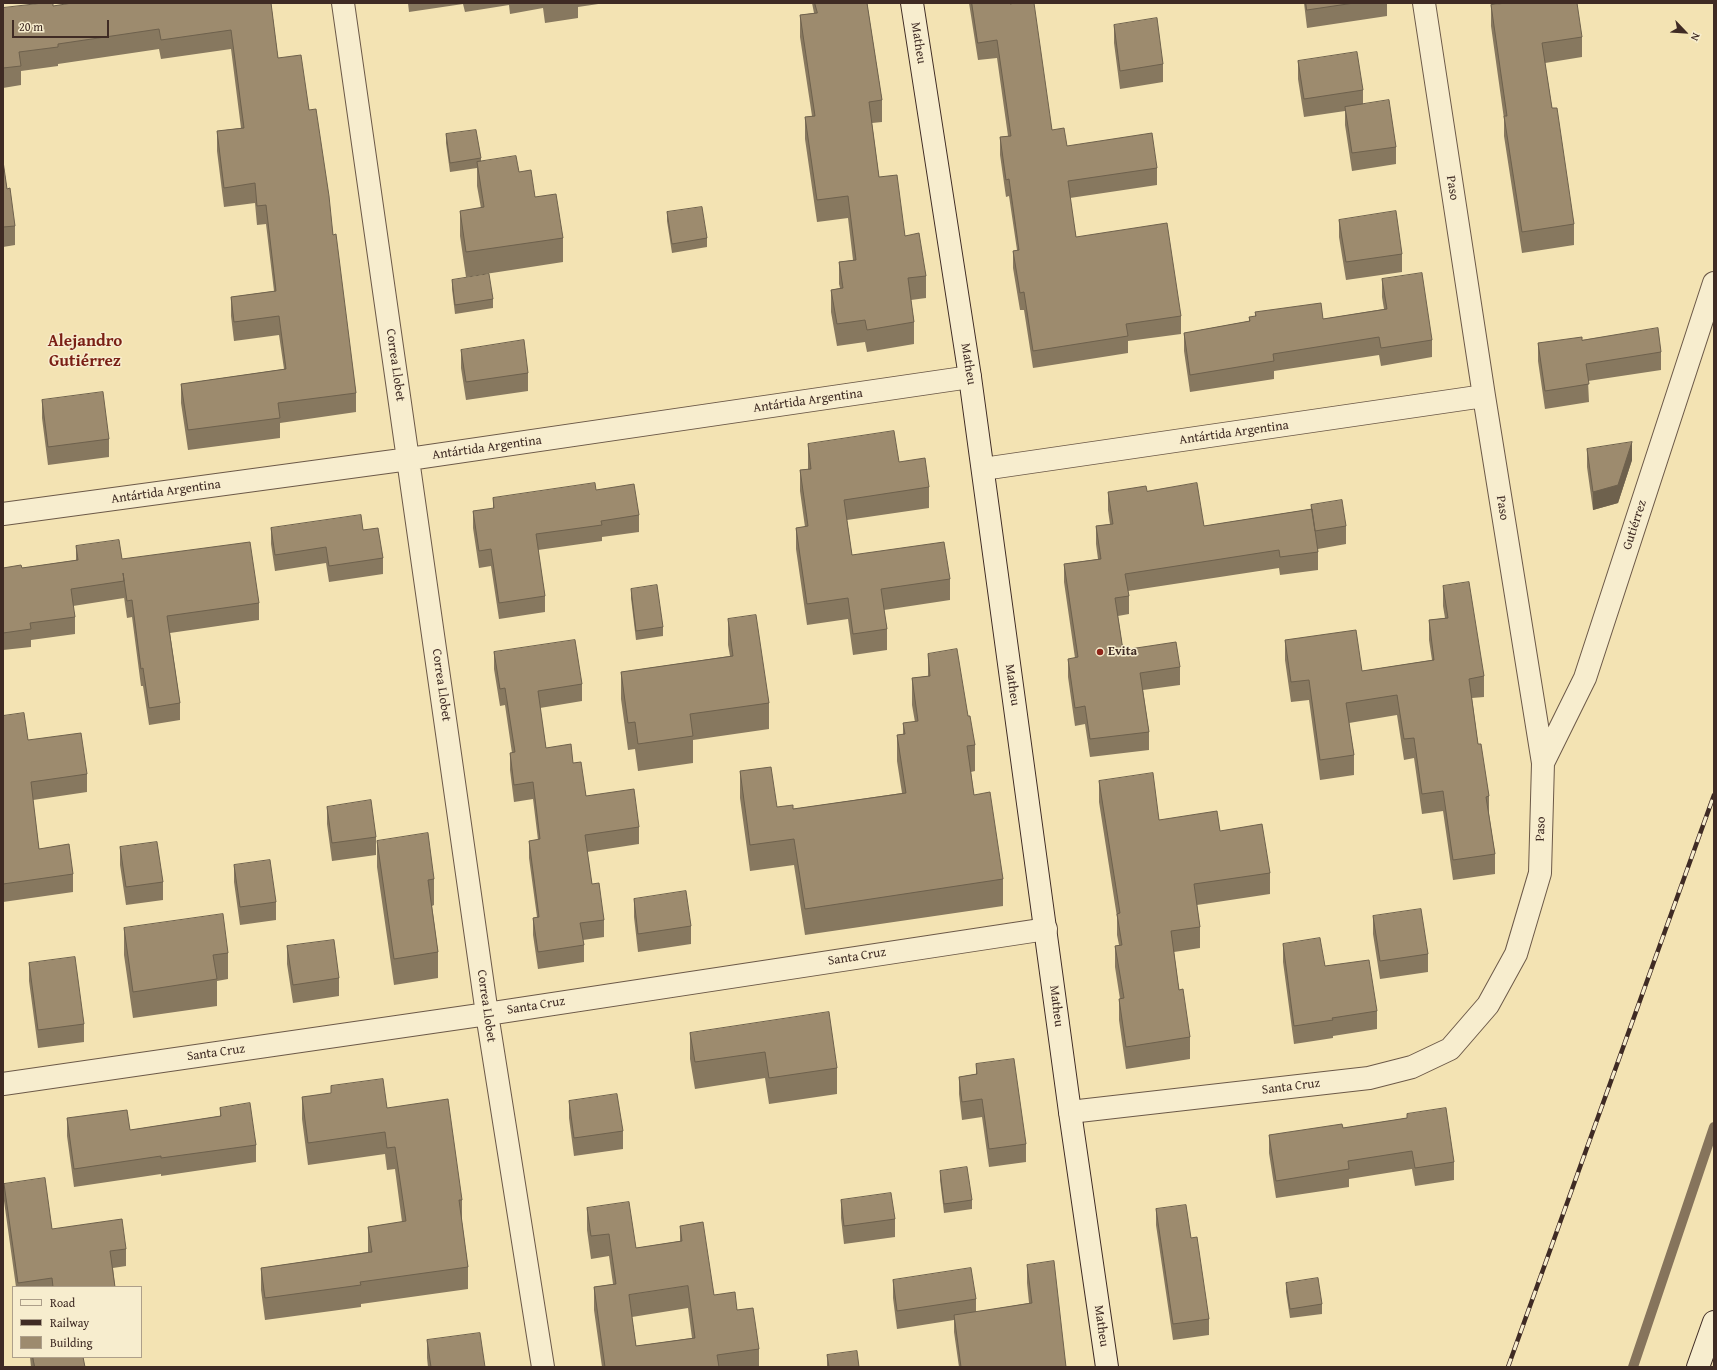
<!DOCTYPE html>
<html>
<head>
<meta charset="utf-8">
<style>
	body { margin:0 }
	#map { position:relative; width:1717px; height:1370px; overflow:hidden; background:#f3e3b3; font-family:"Gentium Book Plus",serif }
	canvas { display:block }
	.frame { position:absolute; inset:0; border:4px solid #3f2b24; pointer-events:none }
	.legend { position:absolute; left:12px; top:1286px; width:130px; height:72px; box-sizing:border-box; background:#f7edce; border:1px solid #ad9f8a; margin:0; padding:5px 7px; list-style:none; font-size:12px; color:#3f2b24 }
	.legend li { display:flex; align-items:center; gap:8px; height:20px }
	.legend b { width:20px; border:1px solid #ad9f8a }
	.north { position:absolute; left:1665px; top:12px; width:40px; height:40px; -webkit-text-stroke:3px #f7edce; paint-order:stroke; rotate:115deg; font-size:11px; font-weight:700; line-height:16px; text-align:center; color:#3f2b24 }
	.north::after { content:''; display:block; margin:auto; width:14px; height:18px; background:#3f2b24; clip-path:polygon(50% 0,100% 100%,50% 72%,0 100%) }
	.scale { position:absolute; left:12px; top:20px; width:97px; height:18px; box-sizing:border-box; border:2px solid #3f2b24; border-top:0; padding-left:5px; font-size:12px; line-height:14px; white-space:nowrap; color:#3f2b24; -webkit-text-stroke:3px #f7edce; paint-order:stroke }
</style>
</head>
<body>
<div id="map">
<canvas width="1717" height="1370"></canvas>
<div class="frame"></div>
<ul class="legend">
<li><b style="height:5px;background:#f7edce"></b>Road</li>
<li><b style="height:5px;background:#3f2b24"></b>Railway</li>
<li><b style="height:11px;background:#9d8b6e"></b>Building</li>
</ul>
<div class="north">N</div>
<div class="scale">20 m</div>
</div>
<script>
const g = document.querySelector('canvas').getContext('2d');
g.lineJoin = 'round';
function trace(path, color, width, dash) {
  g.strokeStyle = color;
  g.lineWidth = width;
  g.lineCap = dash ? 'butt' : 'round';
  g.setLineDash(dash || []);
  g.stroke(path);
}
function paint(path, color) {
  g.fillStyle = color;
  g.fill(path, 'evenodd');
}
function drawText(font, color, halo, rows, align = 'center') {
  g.font = font + ' "Gentium Book Plus",serif';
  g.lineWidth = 3;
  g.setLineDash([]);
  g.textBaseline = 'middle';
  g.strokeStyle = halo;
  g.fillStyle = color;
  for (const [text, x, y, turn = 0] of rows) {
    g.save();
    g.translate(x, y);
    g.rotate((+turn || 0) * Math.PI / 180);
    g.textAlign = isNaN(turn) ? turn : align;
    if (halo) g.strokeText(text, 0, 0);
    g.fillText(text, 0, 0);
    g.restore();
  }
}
const stream = new Path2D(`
	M1633,1367L1714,1127`);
const street = new Path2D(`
	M343,3L487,1014L543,1367
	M983,469L1484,396
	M3,514L409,459L970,377
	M1543,763L1585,678L1714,283
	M3,1084L487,1014L1046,929
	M1070,1112L1369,1078L1412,1067L1450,1049L1488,1005L1516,954L1540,873L1543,763L1484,396L1424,3`);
const secondary = new Path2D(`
	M912,3L970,377L1070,1112L1107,1367
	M1698,1367L1714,1322`);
const rail = new Path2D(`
	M1508,1367L1714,795`);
const wall = new Path2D(`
	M271,3L278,58L309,110L333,235L356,393V412L280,423V438L188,450L181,403V384L284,369L279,335L234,341L231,316V297L274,291L266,224L257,225L255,203L224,207L217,151V131L241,128L231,49L161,59L159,49L58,64V66L21,71V85L3,88V8L53,6Z
	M408,3H605L578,7V18L545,23L543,8L510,14L509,5L465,12L463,4L409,12Z
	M812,3H867L882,100V122L872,123L879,177L905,236L926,276V298L911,300L914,322V344L867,352L865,342L837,346L831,312V290L840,288L839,284V262L853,260L848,218L817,222L805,139V117L812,116L800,37V15L814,13Z
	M969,3H1009L1052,130L1067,146L1157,168V185L1070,198L1076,237L1181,316V334L1128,341V353L1033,368L1024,310H1020L1013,268V251L1017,250L1009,196L1006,197L1000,155V137L1008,136L997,58L978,60Z
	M1304,3H1387V16L1307,28Z
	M1491,5L1582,37V57L1545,63L1552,108L1574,224V245L1522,253L1504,136V119L1491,26Z
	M1114,25L1163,64V82L1120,89L1114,43Z
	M1298,61L1363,90V104L1396,147V164L1352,171L1345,125V111L1304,117L1298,79Z
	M446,134L481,158V161L519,172L535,197L563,238V262L466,277L460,236V211L481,208L477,186V168L450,172L446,143Z
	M3,161L7,189L15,226V245L3,247Z
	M667,212L707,238V247L672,253L667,221Z
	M1339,220L1402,254V272L1346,280L1339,237Z
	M1382,279L1432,340V357L1381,366L1379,355L1274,371V379L1190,392L1184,351V333L1249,321V317H1255V312L1323,319L1384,309L1382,297Z
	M452,280L493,299V308L455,314L452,289Z
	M1582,340L1661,352V370L1588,381L1589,402L1545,409L1538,361V343Z
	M461,350L528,373V391L466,400L461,368Z
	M42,400L109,439V457L48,465L42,418Z
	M808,444L899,462L929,487V508L847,520L852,555L950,579V600L884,610L887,629V650L853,655L848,619L807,625L796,549V528L805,527L800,491V470L808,469Z
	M1587,449L1632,460L1618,503L1593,510L1587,467Z
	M596,490L639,515V532L602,537V541L538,550L545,596V612L499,619L491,566L479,568L473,528V511L493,509V498Z
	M1147,491L1204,526L1311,509V505L1346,526V544L1318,549V570L1280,575L1279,568L1128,591L1129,596V614L1118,616L1123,650L1180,667V685L1143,690L1149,732V750L1090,757L1085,724L1075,726L1068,677V659L1075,658L1064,582V564L1098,559L1096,544V526L1110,524L1108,510V492Z
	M271,528L363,530L383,558V574L329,582L326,563L275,571L271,544Z
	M76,546L122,559L259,603V620L170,633L180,703V720L149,725L143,686H141L132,617L127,618L124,597V598L73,606L75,617V634L31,640V647L3,650V568H22L76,560Z
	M1443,586L1484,676V697L1472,698L1478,744L1489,796V814L1495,854V874L1453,880L1443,811L1422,814L1414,758L1404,760L1397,715L1349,723L1354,755V775L1320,780L1309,700L1291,702L1285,660V640L1362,671L1432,660L1429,640V620L1445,618L1443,606Z
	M631,589L663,627V636L636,640L631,598Z
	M728,619L769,703V729L693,740V763L638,771L635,749L628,750L621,699V672L730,656L728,645Z
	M494,652L582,684V701L540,708L546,748L573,763L586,796L639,827V844L587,852L592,884L604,920V937L583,940L584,945V962L538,969L533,935V918L537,917L529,858V841L538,840L533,799L514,802L510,770V753H512L505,705L500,706L494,669Z
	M928,654L968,716L975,745V771L971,772L974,795L1003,879V906L805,935L794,865L750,871L740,798V771L777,807L793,809L902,793L897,761V735L903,734V723L915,722L912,705V678L928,676Z
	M3,716L28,740L87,774V792L33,800L39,849L73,874V892L3,902Z
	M1099,781L1159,820L1220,831L1270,873V894L1197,905L1200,927V948L1174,952L1179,990L1190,1037V1059L1126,1069L1119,1020V999H1120L1115,967V946L1119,945L1117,935V917L1099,802Z
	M327,807L376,837V855L332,861L327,824Z
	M377,841L434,879V905L432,906L438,952V978L394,985L377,867Z
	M120,847L163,882V900L126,905L120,865Z
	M234,865L276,902V920L240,925L234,882Z
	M634,899L691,926V944L638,952L634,917Z
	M1373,916L1428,954V972L1380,979L1373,934Z
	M124,928L228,953V979L217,981V1006L133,1018L124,955Z
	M1283,944L1325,966L1377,1011V1029L1333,1036V1038L1294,1044L1283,962Z
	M287,946L339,978V996L293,1003L287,964Z
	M29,963L84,1024V1042L38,1048L29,981Z
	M690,1033L837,1068V1094L769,1104L765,1078L695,1089L690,1059Z
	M976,1064L1026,1144V1162L989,1167L982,1117L962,1120L959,1094V1077L976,1074Z
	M331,1086L387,1108L462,1200V1222L468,1267V1289L361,1304V1307L265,1320L261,1290V1268L368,1252V1227L402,1222L395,1169L387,1170L385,1154L308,1165L302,1119V1097L331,1094Z
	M569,1101L623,1131V1149L574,1156L569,1118Z
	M220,1108L256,1145V1162L161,1176V1174L74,1187L67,1136V1118L130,1130L220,1116Z
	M1407,1114L1454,1162V1180L1415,1186L1412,1169L1349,1179V1187L1276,1198L1269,1153V1135L1343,1128L1407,1118Z
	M940,1171L972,1200V1209L944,1213L940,1180Z
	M4,1184L52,1229L126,1249V1266L113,1268L115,1287H16L4,1201Z
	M841,1200L895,1219V1237L844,1244L841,1218Z
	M587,1208L636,1248L680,1241V1226L714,1295L737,1310L759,1349V1367H602L594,1310V1287L613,1284L609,1256L591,1259L587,1230ZM688,1308L692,1338L636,1346L632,1317Z
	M1156,1209L1191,1238L1209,1319V1335L1173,1340L1156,1225Z
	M1027,1265L1066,1367H959L954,1332V1320L897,1329L893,1298V1280L976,1299V1312L1029,1303L1027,1283Z
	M1286,1283L1322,1304V1314L1290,1318L1286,1292Z
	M427,1340L485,1367H428L427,1358Z
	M827,1355L859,1367H827Z
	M30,1357H83L85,1367H31Z`);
const shadedWall = new Path2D(`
	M1632,442V460L1618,503L1593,510V492Z`);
const building = new Path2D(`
	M43,3H53V6L72,3H271L278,58L301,55L309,110L316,109L329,196L333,235L336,234L356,393L278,403L280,418L188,430L181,384L286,369L279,316L234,322L231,297L276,291L266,205L257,206L255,183L224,188L217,131L244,128L231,30L161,40L159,29L58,44V47L19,52L21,66L3,68V8Z
	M815,3H867L882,100L869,102L879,177L897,175L905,236L919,233L926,276L908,278L914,322L867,330L865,320L837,324L831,290L843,288L839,262L856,260L848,196L817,200L805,117L815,116L800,15L817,13Z
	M972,3H1009L1010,4L1015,3H1034L1052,130L1064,128L1067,146L1152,133L1157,168L1068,181L1076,237L1167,223L1181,316L1126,324L1128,336L1033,351L1024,292L1020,293L1013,251L1019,250L1009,179L1006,180L1000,137L1011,136L997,40L978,43Z
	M1306,3H1354L1307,10Z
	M1507,3H1577L1582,37L1542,43L1552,108H1557L1574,224L1522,232L1504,116H1507L1491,5Z
	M1157,18L1163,64L1120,71L1114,25Z
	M1357,52L1363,90L1304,99L1298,61Z
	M1389,100L1396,147L1352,153L1345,107Z
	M476,130L481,158L450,163L446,134Z
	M516,156L519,172L531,170L535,197L556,194L563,238L466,252L460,211L484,207L477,162Z
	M3,161L7,189L10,188L15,226L3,227Z
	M702,207L707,238L672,244L667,212Z
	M1396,211L1402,254L1346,262L1339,220Z
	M1422,273L1432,340L1381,348L1379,337L1273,354L1274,361L1190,375L1184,333L1250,321L1249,317L1256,316L1255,312L1321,303L1323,319L1387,309L1382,279Z
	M489,274L493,299L455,305L452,280Z
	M1658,328L1661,352L1586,364L1589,384L1545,391L1538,343L1582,337V340Z
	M524,340L528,373L466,382L461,350Z
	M103,392L109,439L48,447L42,400Z
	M894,431L899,462L925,458L929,487L844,500L852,555L944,542L950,579L881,589L887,629L853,634L848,598L807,604L796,528L808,526L800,470L811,469L808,444Z
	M1632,442L1618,485L1593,492L1587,449Z
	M595,483L596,490L634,484L639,515L601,521L602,525L536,534L545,596L499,603L491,549L479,551L473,511L494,508L493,498Z
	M1197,483L1204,526L1312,509L1318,552L1280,557L1279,550L1125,574L1129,596L1115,598L1123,650L1176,642L1180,667L1140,673L1149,732L1090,739L1085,706L1075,708L1068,659L1078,657L1064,564L1101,559L1096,526L1113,524L1108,492L1146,486L1147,491Z
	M1342,500L1346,526L1315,531L1311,505Z
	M361,515L363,530L378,528L383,558L329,566L326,547L275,555L271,528Z
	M119,540L122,559L250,542L259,603L167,616L180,703L149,708L143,668L141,669L132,600L127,601L123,573L124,581L71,589L75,617L30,623L31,629L3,633V568L21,565L22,568L78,560L76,546Z
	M1469,582L1484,676L1469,679L1478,744H1481L1489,796L1486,797L1495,854L1453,860L1443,791L1422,794L1414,738L1404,739L1397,695L1346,703L1354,755L1320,760L1309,680L1291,682L1285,640L1356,630L1362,671L1434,660L1429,620L1448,618L1443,586Z
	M657,585L663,627L636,631L631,589Z
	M756,615L769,703L690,714L693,736L638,744L635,722L628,723L621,672L733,656L728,619Z
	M575,640L582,684L538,691L546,748L571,744L573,763L581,762L586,796L634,789L639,827L585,835L592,884L599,883L604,920L580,923L584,945L538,952L533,918L539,917L529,841L540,839L533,782L514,785L510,753L515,752L505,688L500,689L494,652Z
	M957,649L968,716H970L975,745L967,746L974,795L990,792L1003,879L805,909L794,839L750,845L740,771L771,767L777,807L793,805V809L906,793L897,735L905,734L903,723L918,721L912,678L930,676L928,654Z
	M24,713L28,740L81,733L87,774L31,782L39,849L69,844L73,874L3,884V716Z
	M1153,773L1159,820L1217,811L1220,831L1262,824L1270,873L1194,884L1200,927L1171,931L1179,990L1183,989L1190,1037L1126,1047L1119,999L1124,998L1115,946L1122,945L1117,914L1120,913L1099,781Z
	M371,800L376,837L332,843L327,807Z
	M428,833L434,879L428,880L438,952L394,959L377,841Z
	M157,842L163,882L126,887L120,847Z
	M270,860L276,902L240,907L234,865Z
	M686,891L691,926L638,934L634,899Z
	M1421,909L1428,954L1380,961L1373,916Z
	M223,914L228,953L213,955L217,979L133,992L124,928Z
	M1320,938L1325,966L1369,960L1377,1011L1332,1018L1333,1020L1294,1026L1283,944Z
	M334,940L339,978L293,985L287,946Z
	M75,957L84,1024L38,1030L29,963Z
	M829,1012L837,1068L769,1078L765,1052L695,1062L690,1033Z
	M1014,1059L1026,1144L989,1149L982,1099L962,1102L959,1077L977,1074L976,1064Z
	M383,1079L387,1108L448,1099L462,1200H459L468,1267L360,1282L361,1285L265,1298L261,1268L372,1252L368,1227L406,1221L395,1147L387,1148L385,1132L308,1143L302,1097L331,1093V1086Z
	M617,1094L623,1131L574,1138L569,1101Z
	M250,1103L256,1145L161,1158V1156L74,1169L67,1118L127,1110L130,1130L221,1116L220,1108Z
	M1446,1108L1454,1162L1415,1168L1412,1151L1348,1161L1349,1169L1276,1181L1269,1135L1342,1124L1343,1128L1407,1118V1114Z
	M967,1167L972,1200L944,1204L940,1171Z
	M45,1178L52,1229L122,1219L126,1249L110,1251L115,1287H53L52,1278L18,1283L4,1184Z
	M891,1193L895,1219L844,1226L841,1200Z
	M629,1202L636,1248L682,1241L680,1226L703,1222L714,1295L735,1292L737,1310L753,1308L759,1349L717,1355L719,1367H605L594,1287L616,1284L609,1234L591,1236L587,1208ZM688,1286L695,1338L636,1346L629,1295Z
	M1186,1205L1191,1238L1197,1237L1209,1319L1173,1324L1156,1209Z
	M1054,1261L1066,1367H961L954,1315L1032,1303L1027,1265Z
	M971,1268L976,1299L897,1311L893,1280Z
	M1318,1278L1322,1304L1290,1309L1286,1283Z
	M480,1333L485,1367H431L427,1340Z
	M857,1351L859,1367H829L827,1355Z
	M33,1357H83L85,1367H35Z`);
const markers = [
	[1100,652,4,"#8f2418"]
];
const streetNames = [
	["Matheu",918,43,81],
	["Paso",1452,188,81],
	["Matheu",968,364,81],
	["Correa Llobet",395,365,82],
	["Antártida Argentina",808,401,-8],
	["Antártida Argentina",1234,433,-8],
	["Antártida Argentina",487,448,-8],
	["Antártida Argentina",166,492,-8],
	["Paso",1502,508,81],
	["Gutiérrez",1635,525,-72],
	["Correa Llobet",441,685,82],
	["Matheu",1012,685,82],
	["Paso",1541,829,-88],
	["Santa Cruz",857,957,-9],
	["Correa Llobet",486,1006,82],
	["Santa Cruz",536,1006,-9],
	["Matheu",1056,1006,83],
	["Santa Cruz",216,1053,-8],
	["Santa Cruz",1291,1087,-7],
	["Matheu",1101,1326,82]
];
const poiNames = [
	["Evita",1108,652]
];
const districtNames = [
	["Alejandro",85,342],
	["Gutiérrez",85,362]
];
trace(stream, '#86745c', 10);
trace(street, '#6c5948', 24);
trace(secondary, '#3f2b24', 24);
trace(street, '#f7edce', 22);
trace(secondary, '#f7edce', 22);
trace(rail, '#3f2b24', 4.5);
trace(rail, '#f7edce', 3, [9]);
paint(wall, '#87785f');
paint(shadedWall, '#6e614d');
paint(building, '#9d8b6e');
trace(building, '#6e614d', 1);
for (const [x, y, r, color] of markers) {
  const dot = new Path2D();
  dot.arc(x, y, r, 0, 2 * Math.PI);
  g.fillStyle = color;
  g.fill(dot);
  trace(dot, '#f7edce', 1.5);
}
drawText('13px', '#3f2b24', '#f7edce', streetNames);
drawText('bold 13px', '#3f2b24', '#f7edce', poiNames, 'left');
drawText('bold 17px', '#7a1f14', '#f7edce', districtNames);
</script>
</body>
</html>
